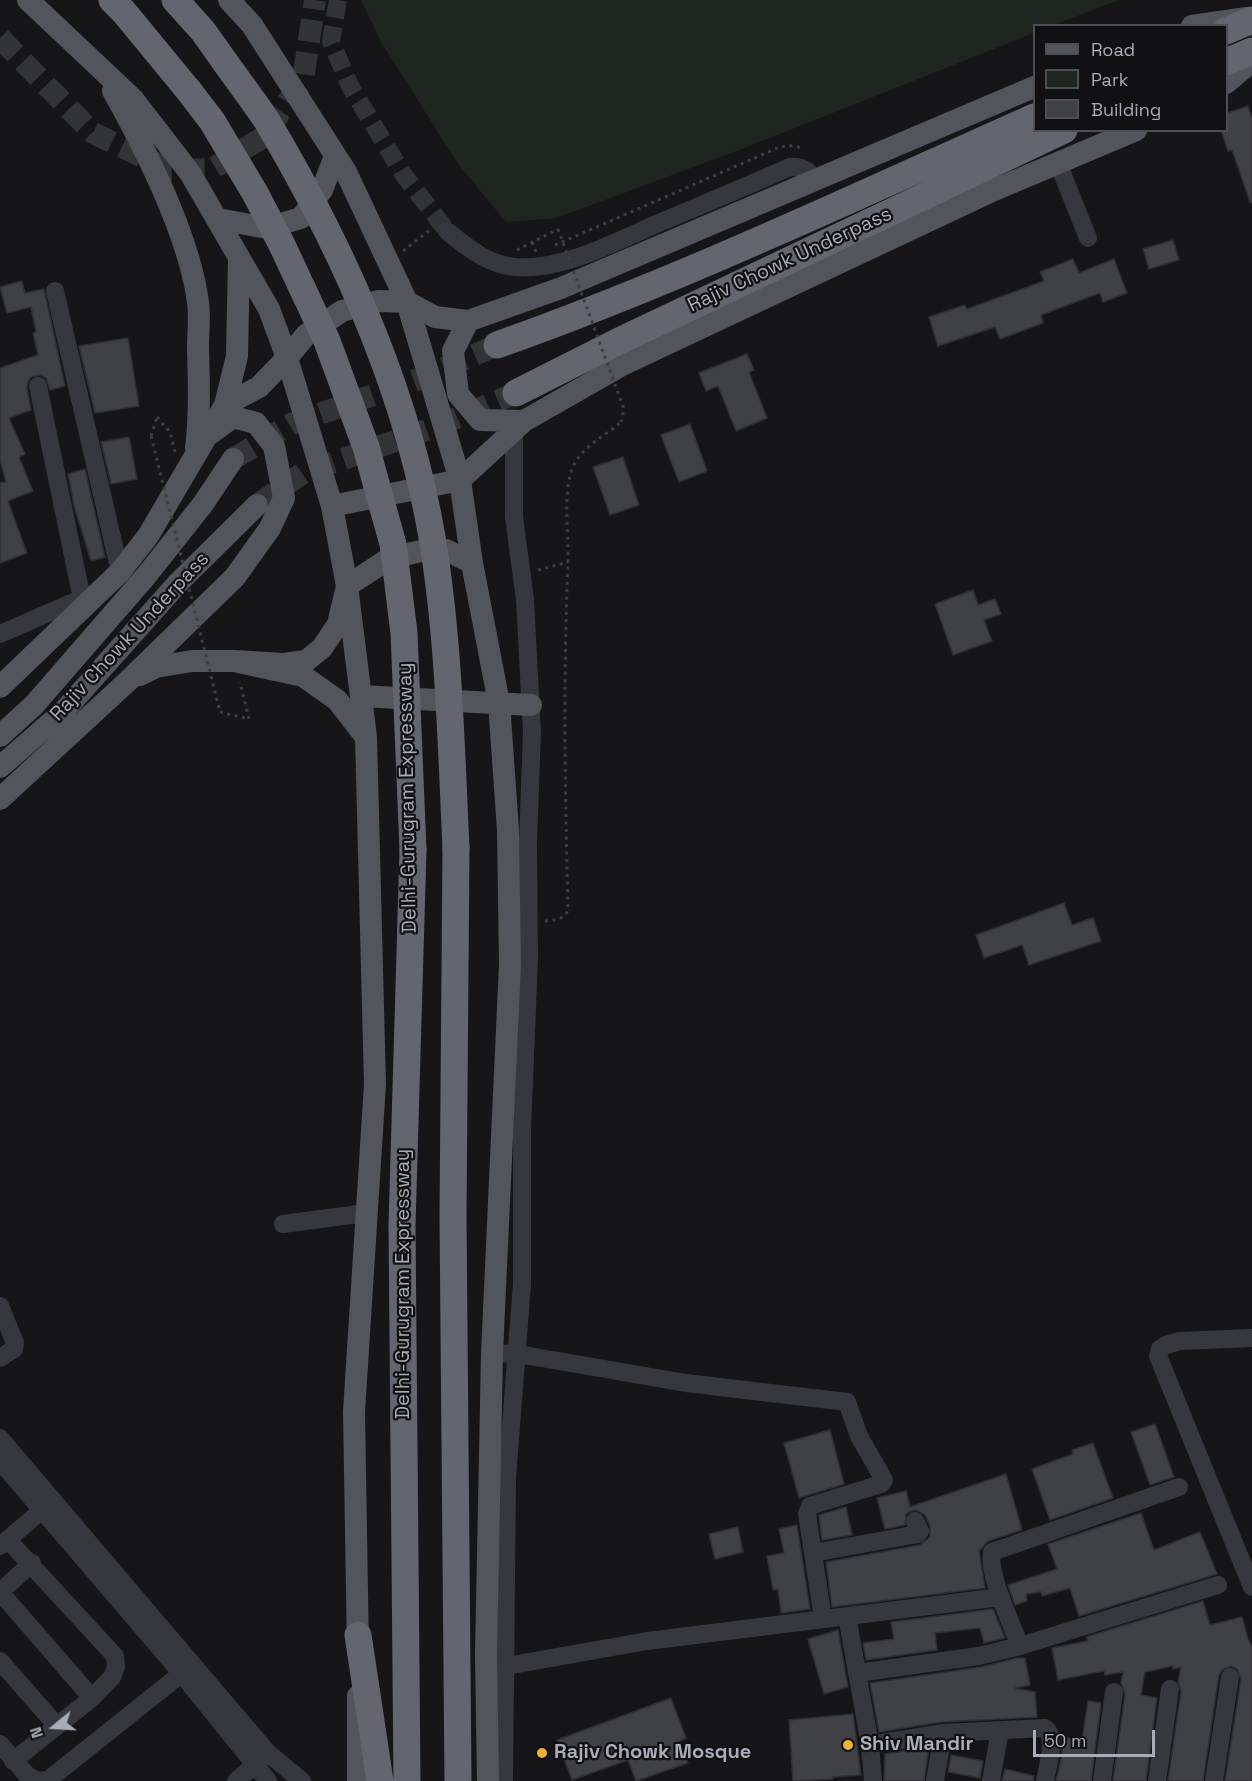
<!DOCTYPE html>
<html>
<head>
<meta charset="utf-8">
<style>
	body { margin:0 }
	#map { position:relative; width:1252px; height:1781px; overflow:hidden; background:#161618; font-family:"Space Grotesk",sans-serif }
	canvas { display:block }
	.legend { position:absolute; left:1033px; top:24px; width:195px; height:108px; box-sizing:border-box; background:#111113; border:2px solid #4d4f55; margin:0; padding:8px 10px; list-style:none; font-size:18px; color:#a8adb8 }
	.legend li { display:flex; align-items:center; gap:12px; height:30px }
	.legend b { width:30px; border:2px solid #4d4f55 }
	.north { position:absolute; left:24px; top:1697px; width:60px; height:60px; -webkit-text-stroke:4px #111113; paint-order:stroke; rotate:252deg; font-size:16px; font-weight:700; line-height:24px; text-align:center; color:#a8adb8 }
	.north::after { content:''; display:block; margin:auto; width:21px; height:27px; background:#a8adb8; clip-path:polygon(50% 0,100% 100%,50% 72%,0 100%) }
	.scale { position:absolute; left:1033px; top:1730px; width:122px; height:27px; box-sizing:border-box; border:3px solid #a8adb8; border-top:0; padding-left:8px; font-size:18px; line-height:21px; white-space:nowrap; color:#a8adb8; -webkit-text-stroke:4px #111113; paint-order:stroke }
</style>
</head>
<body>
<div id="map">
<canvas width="1252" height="1781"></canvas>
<ul class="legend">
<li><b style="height:8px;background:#53555c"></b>Road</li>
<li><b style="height:16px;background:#1e261f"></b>Park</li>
<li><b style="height:16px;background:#404145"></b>Building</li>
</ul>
<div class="north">N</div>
<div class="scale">50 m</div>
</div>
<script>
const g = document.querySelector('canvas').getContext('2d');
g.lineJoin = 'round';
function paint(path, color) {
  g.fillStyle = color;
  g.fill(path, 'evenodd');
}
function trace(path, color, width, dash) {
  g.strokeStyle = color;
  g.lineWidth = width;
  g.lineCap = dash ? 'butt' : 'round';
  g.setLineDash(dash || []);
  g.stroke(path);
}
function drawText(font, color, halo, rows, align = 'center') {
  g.font = font + ' "Space Grotesk",sans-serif';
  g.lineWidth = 4.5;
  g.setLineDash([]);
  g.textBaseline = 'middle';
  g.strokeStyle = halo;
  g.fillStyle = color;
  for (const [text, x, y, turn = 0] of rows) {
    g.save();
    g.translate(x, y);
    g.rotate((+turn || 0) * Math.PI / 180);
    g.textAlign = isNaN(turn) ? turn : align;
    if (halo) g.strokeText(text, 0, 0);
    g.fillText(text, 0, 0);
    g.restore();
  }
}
const green = new Path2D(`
	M361,0H1119L1054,25L1034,26V33L742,149L557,218L506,222L458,164L381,42Z`);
const building = new Path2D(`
	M1248,106L1252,119V202H1250L1232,150L1228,151L1221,130H1227V113Z
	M1173,240L1179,260L1149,269L1143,249Z
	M1073,259L1079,273L1114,259L1127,293L1103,302L1100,293L1041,315L1043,323L1000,339L995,327L938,346L929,317L965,305L967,309L1044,281L1040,272Z
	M22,281L25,293L44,289L65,386L50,390L46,378L41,375L31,377L28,382L27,388L31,410L9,418L25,454L19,457L33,491L8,501L27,553L0,563V483L6,482L0,461V368L38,355L33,333L36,332L31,307L7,313L0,287Z
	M128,338L139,406L95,413L79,346Z
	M747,354L754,370L749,372L767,418L736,431L718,386L706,391L699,373Z
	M690,424L707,471L679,482L661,435Z
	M129,437L137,479L111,484L101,442Z
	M623,457L639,505L610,515L593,467Z
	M85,469L105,557L91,561L74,506L68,474Z
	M973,590L978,605L995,599L1001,614L984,620L992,641L953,655L935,604Z
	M1064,903L1072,925L1093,918L1101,941L1029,965L1022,945L984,958L976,935Z
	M1155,1424L1174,1477L1150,1485L1131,1432Z
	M830,1430L844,1484L799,1498L784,1443Z
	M1093,1443L1113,1498L1050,1520L1032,1469L1073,1454L1072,1450Z
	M1006,1474L1022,1530L988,1541L979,1551L985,1588L832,1607L826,1562L920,1545L930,1537V1526L925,1515L916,1510L911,1511L906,1514L905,1525L885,1529L877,1498L906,1491L910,1507Z
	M846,1507L852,1535L822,1540L819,1515Z
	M1141,1513L1154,1550L1200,1532L1217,1574L1079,1616L1070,1588L1042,1596L1041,1592L1026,1594L1027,1601L1015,1605L1008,1585L1057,1569L1048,1544Z
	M797,1525L810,1609L781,1613L778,1589L773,1590L767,1556L784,1553L779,1529Z
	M738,1527L743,1552L715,1559L709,1534Z
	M1203,1601L1210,1625L1242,1617L1248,1639L1252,1647V1781H1225L1241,1679L1237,1669L1231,1666L1222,1670L1219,1675L1203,1781H1168L1181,1691L1178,1682L1181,1667L1173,1669V1666L1145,1672L1141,1695L1157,1698L1146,1781H1113L1125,1694L1121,1683L1123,1672L1105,1675L1104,1671L1058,1680L1052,1648L1088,1641L1086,1637Z
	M993,1609L1005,1638L984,1643L980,1628L935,1633L937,1650L866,1660L863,1643L894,1639L891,1622Z
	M838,1630L848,1687L824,1694L808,1639Z
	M1017,1658H1025L1030,1685L1015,1688L1035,1692L1037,1717L942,1722L879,1732L870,1683L981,1667Z
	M671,1698L686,1738L680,1741L688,1763L636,1781L628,1760L572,1780L557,1740Z
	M1088,1701L1101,1703L1091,1781H1056L1062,1754V1737L1082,1740Z
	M853,1714L861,1775L833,1777V1779L793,1781L789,1720Z
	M929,1747L924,1781H884L885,1754Z
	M951,1755L983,1761L980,1778L948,1772Z
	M1005,1769L1034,1776L1033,1781H1002Z`);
const minorTunnel = new Path2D(`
	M338,0L331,41L350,86L403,174L447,231`);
const majorTunnel = new Path2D(`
	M0,38L93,133L170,170L212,169L262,138L303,80L315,0
	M233,459L291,424L419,379L497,345
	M257,505L303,473L435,427L516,393`);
const path = new Path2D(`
	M532,242L536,252
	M555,245L780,147C787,146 797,144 803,150
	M517,250L558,229
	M403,251L431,229
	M157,417L170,432L175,452
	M151,436L157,417
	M538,570L568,562
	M220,712L249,719L240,682
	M545,921C554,920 564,920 568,910C565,794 563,680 568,563C569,536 563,499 571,472C579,447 603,438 621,422`);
const minor = new Path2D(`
	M1058,163L1088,238
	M447,231C467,247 488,265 515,267C561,271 613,243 654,225C699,206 745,187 790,167C802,166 808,170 815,180
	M55,291L120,572
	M38,386L82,599
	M0,634L92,594
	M283,1224L366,1213
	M0,1306L15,1343L14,1349L0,1358
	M1252,1338L1180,1341L1166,1345L1160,1349L1158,1356L1252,1587
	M492,1353L518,1354L686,1383L847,1402L859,1436L884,1480L881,1484L810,1506L807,1514L823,1619
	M0,1438L268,1753L302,1781
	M0,1461L182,1674L268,1781
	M1179,1487L992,1552C987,1573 1012,1625 1020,1646L1218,1585
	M8,1540L115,1656L116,1667L112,1677L92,1698L13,1761
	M0,1546L41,1511
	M813,1553L918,1534L920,1531L915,1521
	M0,1592L92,1698
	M0,1592L32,1563
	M847,1616L870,1745L873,1781
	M0,1661L57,1726
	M495,1668L647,1641L1001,1597
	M857,1673L979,1656L1020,1646
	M0,1744L27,1775L37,1781
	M870,1745L943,1733L1045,1728C1058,1738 1047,1766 1045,1781
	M40,1781L48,1780L191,1666
	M236,1781L264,1757
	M504,1781L507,1478L522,1284V1129L529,959L528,843L532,732L525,600L514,517V430
	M935,1781L943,1733
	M991,1781L1000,1731
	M1102,1781L1114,1692
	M1157,1781L1170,1689
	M1214,1781L1230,1677`);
const major = new Path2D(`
	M28,0L133,99L190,173L269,309L287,358L332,506L347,586L366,737L375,1084L354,1412L358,1651
	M229,0L252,25L346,172L407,302L460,480L472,563L499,703L508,830L510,964L492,1353L486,1654L488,1781
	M1192,26L1247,18
	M1226,83L1252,61
	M113,91C146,150 189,235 198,302C200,317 198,333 198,348C199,381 200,415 196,448
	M218,219L267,228L301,218L322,190L335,156
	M468,321L453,351L458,394L480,420L524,421
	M225,405L237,356L239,258
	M332,506L460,480L524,421L624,364L994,190L1136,130
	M234,661L283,664L306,661L322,648L338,624L347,586L390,558L421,551L446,550L472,563
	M140,675L156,667L192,661H234L303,676L337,700L365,736
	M0,687L120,572L148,536L225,405L259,387L287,358L306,335L342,311L378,301L407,302L435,317L468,321L561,288L1034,87
	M361,696L531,705
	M0,736L34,705L146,576L203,504L233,459
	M0,767L63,712L178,583L257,505
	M0,799L128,681L235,577L270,528L284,498L274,446L256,423L233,417L211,433
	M358,1696V1781`);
const highway = new Path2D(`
	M112,0L124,12L189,91
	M175,0L203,31L225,62
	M1226,31L1252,20
	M1226,62L1252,51
	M497,345C681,280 857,196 1034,117
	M516,393L617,342L1064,130
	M456,848L453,1216L458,1781
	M358,1635L380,1781
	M407,1781L402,1225L413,850`);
const pathBridge = new Path2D(`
	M558,229L624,409L621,422
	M151,436L220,712`);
const highwayBridge = new Path2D(`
	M225,62C239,82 254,101 267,121C342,247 407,391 432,537C449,639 451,744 456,848
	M189,91L212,121L255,193L282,245L327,341L366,447L393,544L404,633L413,850`);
const markers = [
	[848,1745,6,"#f2b134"],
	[542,1753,6,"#f2b134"]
];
const streetNames = [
	["Rajiv Chowk Underpass",790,260,-25],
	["Rajiv Chowk Underpass",130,637,-47],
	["Delhi-Gurugram Expressway",408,798,-91],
	["Delhi-Gurugram Expressway",404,1284,-90]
];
const poiNames = [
	["Shiv Mandir",860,1745],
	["Rajiv Chowk Mosque",554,1753]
];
paint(green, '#1e261f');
paint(building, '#404145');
trace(building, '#303034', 1.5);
trace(minorTunnel, '#333438', 18, [18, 9]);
trace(majorTunnel, '#333438', 22, [22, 11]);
trace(path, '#3d3f44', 3, [3, 4.5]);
trace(minor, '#37383d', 18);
trace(major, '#53555c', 22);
trace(highway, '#63666e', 27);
trace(pathBridge, '#3d3f44', 3, [3, 4.5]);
trace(highwayBridge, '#63666e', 27);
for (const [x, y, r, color] of markers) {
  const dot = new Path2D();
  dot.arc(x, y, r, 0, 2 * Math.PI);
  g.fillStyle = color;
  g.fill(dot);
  trace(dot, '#111113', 2);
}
drawText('20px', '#a8adb8', '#111113', streetNames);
drawText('bold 20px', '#a8adb8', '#111113', poiNames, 'left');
</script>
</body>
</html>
